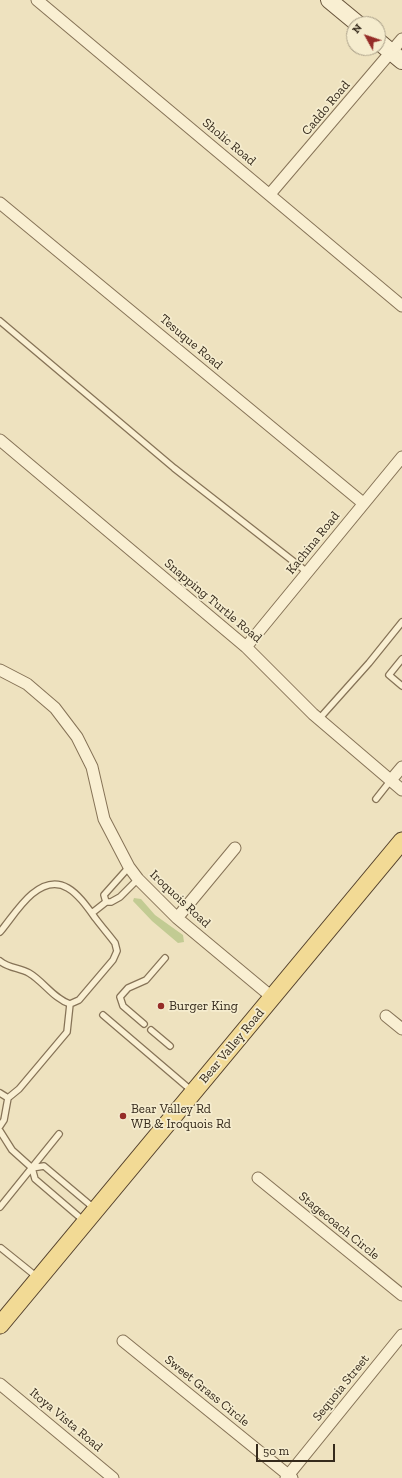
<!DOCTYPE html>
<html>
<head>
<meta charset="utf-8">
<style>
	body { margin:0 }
	#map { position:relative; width:402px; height:1478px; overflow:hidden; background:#eee2bf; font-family:"Zilla Slab",serif }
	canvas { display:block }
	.north { position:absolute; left:346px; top:16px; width:40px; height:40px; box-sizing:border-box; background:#f5ecce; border:1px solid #a89e87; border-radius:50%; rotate:310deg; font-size:11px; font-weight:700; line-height:16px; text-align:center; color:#352a1c }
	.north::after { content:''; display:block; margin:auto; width:14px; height:18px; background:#952c27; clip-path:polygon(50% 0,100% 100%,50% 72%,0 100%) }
	.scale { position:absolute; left:256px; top:1444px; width:79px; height:18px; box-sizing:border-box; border:2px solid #352a1c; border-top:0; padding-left:5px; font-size:12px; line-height:14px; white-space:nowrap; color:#352a1c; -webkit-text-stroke:3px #f5ecce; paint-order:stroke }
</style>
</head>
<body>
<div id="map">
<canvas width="402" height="1478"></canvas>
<div class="north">N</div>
<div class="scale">50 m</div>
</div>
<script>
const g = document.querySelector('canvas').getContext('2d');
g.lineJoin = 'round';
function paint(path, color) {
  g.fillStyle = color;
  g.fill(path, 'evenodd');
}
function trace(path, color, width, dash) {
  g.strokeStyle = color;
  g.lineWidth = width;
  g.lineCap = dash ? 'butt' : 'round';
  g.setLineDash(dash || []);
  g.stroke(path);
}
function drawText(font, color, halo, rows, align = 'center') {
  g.font = font + ' "Zilla Slab",serif';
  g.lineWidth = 3.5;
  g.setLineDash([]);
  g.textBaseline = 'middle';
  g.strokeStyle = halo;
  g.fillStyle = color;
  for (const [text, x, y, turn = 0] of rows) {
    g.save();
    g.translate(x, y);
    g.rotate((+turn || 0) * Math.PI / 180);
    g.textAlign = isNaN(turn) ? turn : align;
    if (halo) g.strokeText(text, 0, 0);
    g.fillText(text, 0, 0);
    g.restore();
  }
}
const green = new Path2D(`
	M134,898L141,899L155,915L183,935L184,942L178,943L152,921L133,901Z`);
const lane = new Path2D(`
	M0,321L174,468L307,572
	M402,659L389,675L402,686
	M319,719L369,663L402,622
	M376,799L391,780
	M106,902L104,895L129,867
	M92,913L106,902H111L120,897L138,879
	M0,932C10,920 20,904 32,894C62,869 80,897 96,919C102,927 109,935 115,943L117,951L113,960L79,1000L70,1004C54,999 43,981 29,973C20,968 8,968 0,961
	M103,1015L192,1091
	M144,1024L123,1006L120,997L128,988L146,980L165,958
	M151,1030L170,1046
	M0,1093L8,1098
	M0,1126L4,1120L8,1098L19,1089L67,1032L70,1004
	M0,1131L12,1150L32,1168L35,1179L84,1221
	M32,1168L44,1166L95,1209
	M0,1207L59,1134
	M1,1248L37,1277`);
const street = new Path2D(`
	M37,0L402,306
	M270,194L402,39
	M0,203L363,503
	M0,440L246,647L313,714L402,790
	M246,647L402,457
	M0,670L27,684L55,708L77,737L92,767L104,819L129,867L138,879L177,918L273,998
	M391,780L402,767
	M177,918L235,848
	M386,1016L402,1029
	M258,1178L402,1295
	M123,1341L292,1478
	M0,1384L113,1478
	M286,1478L402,1335`);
const secondary = new Path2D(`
	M329,0L358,24
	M378,41L402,61`);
const primary = new Path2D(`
	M0,1325L402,841`);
const markers = [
	[161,1006,4,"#952c27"],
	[123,1116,4,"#952c27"]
];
const streetNames = [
	["Caddo Road",326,108,-50],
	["Sholic Road",229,142,40],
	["Tesuque Road",191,342,40],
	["Kachina Road",313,543,-51],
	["Snapping Turtle Road",213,601,40],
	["Iroquois Road",180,899,43],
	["Bear Valley Road",232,1046,-50],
	["Stagecoach Circle",339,1226,39],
	["Sequoia Street",341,1388,-51],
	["Sweet Grass Circle",207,1391,39],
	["Itoya Vista Road",66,1420,40]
];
const poiNames = [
	["Burger King",169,1006],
	["Bear Valley Rd",131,1109],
	["WB & Iroquois Rd",131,1124]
];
paint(green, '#c2cb93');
trace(lane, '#867357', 8);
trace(street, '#867357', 13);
trace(secondary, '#68543b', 18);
trace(primary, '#54412c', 19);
trace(lane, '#f9efd2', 5.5);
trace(street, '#f9efd2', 11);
trace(secondary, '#f9efd2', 16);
trace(primary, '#f2da95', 17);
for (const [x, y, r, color] of markers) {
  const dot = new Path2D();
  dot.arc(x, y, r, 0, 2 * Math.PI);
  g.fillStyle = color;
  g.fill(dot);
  trace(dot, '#f5ecce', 1.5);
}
drawText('13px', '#352a1c', '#f5ecce', streetNames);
drawText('13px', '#352a1c', '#f5ecce', poiNames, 'left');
</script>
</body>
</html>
